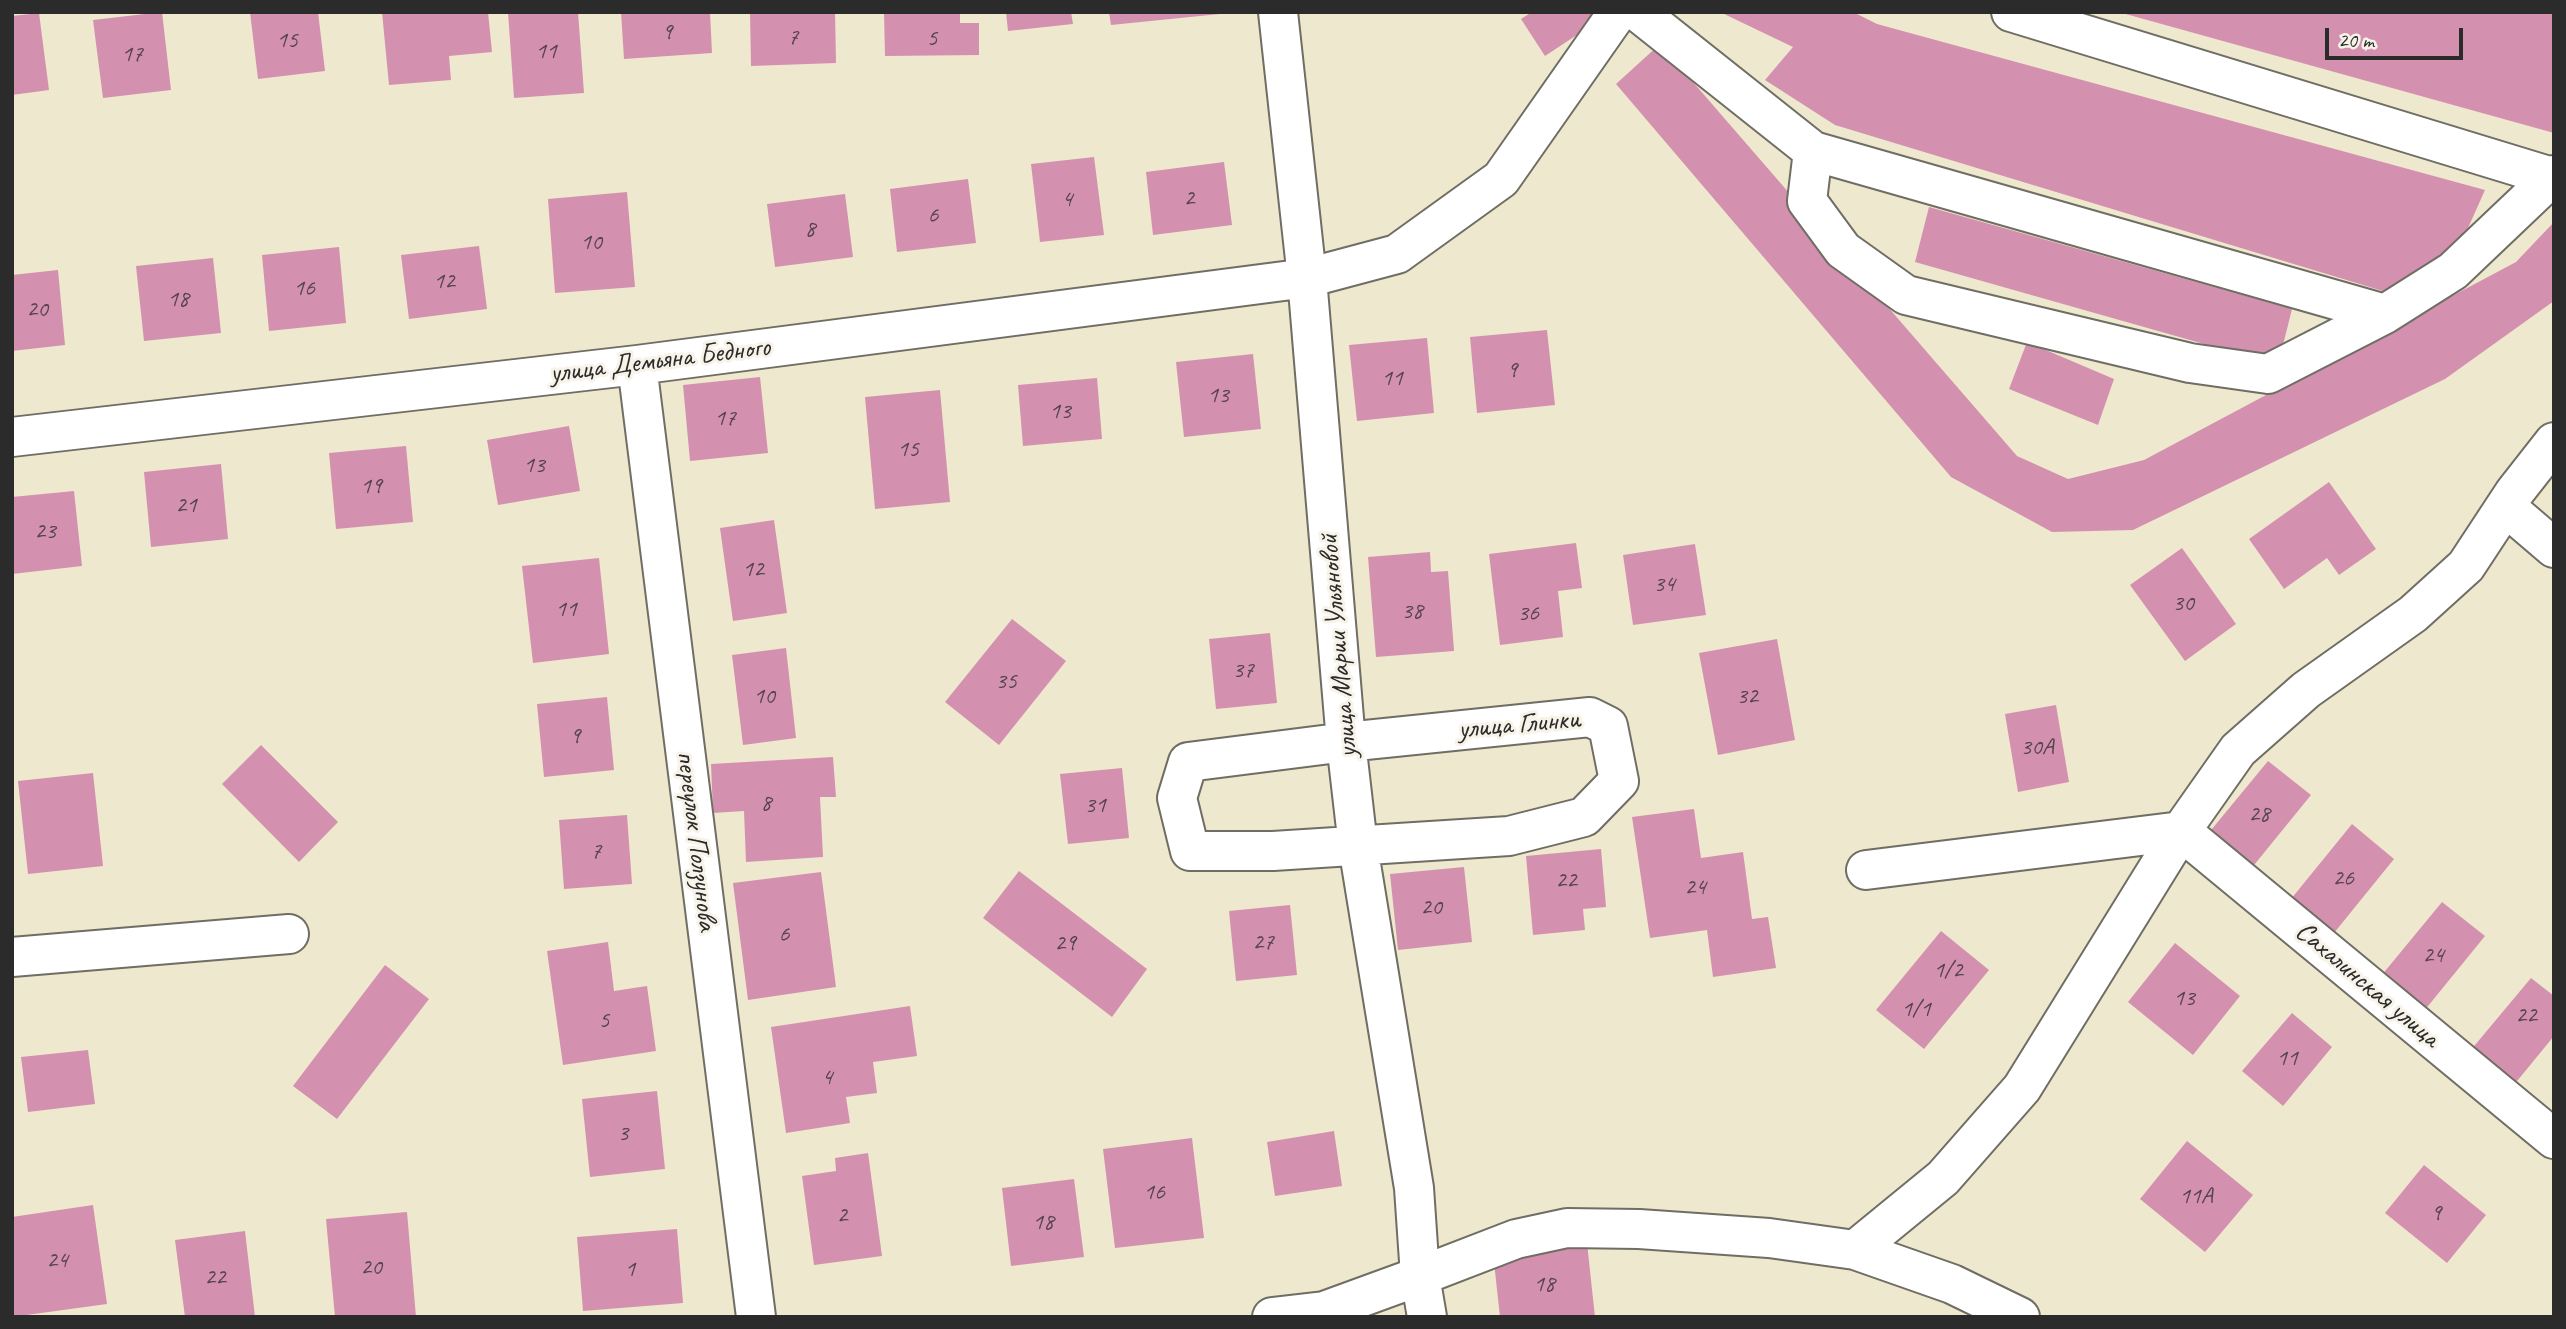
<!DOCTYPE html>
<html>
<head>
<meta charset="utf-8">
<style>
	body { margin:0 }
	#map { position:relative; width:2566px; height:1329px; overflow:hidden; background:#eee8ce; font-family:Caveat,sans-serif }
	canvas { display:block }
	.frame { position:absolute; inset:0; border:14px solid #2b2b2b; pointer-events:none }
	.scale { position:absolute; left:2325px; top:28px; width:138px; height:32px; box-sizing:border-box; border:4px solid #2b2b2b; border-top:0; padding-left:9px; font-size:21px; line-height:24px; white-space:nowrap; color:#2b2b2b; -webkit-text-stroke:5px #f7f3e8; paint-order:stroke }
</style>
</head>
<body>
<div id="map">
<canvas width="2566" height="1329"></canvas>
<div class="frame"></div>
<div class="scale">20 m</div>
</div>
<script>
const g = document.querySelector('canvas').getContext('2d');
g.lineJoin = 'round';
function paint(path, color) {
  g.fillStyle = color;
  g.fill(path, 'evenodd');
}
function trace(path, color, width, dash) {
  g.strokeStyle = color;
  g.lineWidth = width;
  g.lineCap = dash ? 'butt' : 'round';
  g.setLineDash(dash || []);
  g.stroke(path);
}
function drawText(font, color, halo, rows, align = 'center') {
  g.font = font + ' Caveat,sans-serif';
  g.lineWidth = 6;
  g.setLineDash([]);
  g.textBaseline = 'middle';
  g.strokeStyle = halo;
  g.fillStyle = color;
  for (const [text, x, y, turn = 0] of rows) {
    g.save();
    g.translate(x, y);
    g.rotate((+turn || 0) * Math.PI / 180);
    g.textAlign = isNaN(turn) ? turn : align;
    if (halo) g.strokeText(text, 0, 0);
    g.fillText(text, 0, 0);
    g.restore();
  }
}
const building = new Path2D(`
	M162,12L171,90L103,98L93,20Z
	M250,12H318L325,71L258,79Z
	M382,12H488L492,52L449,56L451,80L389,85Z
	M508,12H578L584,93L514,98Z
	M621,12H710L712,53L624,59Z
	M750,12H835L836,63L751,66Z
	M884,12H960V23H979V55L885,56Z
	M1006,12H1071L1073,24L1008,31Z
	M1109,12H1220V14L1111,25Z
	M1532,12H1592L1598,21L1545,56L1521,19Z
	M1720,12H1853L1877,24L2485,190L2456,255L2396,295L1835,125L1765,80L1793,47Z
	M2122,12H2554V133L2122,13Z
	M39,13L49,90L12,95V16Z
	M1660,44L2017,456L2068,479L2144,460L2516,262L2554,222V301L2445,379L2133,530L2052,532L1951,477L1616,84Z
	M1094,157L1104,235L1040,242L1031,164Z
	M1224,162L1232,225L1153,235L1146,172Z
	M968,179L976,243L897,252L890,189Z
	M627,192L635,287L555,293L548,199Z
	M845,194L853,257L775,267L767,204Z
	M1929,207L2292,309L2278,365L1915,262Z
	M479,246L487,309L409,319L401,255Z
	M339,247L346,323L269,331L262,255Z
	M213,258L221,333L144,341L136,266Z
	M58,270L65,345L12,351V275Z
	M1547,330L1555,405L1477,413L1470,337Z
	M1427,338L1434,413L1357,421L1349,345Z
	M2027,342L2114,379L2098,425L2009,389Z
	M1253,354L1261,429L1184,437L1176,362Z
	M760,377L768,453L690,461L683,385Z
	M1097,378L1102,439L1023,446L1018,385Z
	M940,390L950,502L875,509L865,397Z
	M569,426L580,491L498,505L487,440Z
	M406,446L413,522L336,529L329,453Z
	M221,464L228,539L151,547L144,472Z
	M2329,482L2376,549L2339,575L2327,558L2284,589L2249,539Z
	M74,491L82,566L12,574V497Z
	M774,520L787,613L733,621L720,528Z
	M1576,543L1582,588L1558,591L1563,637L1500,645L1489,554Z
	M1695,544L1706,615L1633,625L1623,555Z
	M2182,548L2236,624L2185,661L2130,585Z
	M1430,552L1431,572L1448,571L1454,651L1376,657L1368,557Z
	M599,558L609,654L533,663L522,566Z
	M1012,619L1066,661L999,745L945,702Z
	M1270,633L1277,703L1216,709L1209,639Z
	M1777,639L1795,740L1718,755L1699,653Z
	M786,648L796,738L743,745L732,655Z
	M607,697L614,770L544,777L537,704Z
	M2056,705L2069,782L2018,792L2005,714Z
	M261,745L338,822L299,862L222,784Z
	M833,757L836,797H820L823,857L746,862L744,811L713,813L711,764Z
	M2268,761L2311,795L2250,870L2207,835Z
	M1122,768L1129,838L1068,844L1060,774Z
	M93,773L103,866L28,874L18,781Z
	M1694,809L1701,858L1743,852L1752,919L1768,917L1776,968L1713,977L1707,930L1650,938L1632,817Z
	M627,815L632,884L564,889L559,820Z
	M2352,824L2394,859L2334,933L2291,899Z
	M1601,849L1606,907L1583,909L1585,930L1533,935L1526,856Z
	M1464,867L1472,942L1398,950L1390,874Z
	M1019,871L1147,969L1112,1017L983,918Z
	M821,872L836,987L748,1000L733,883Z
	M2442,902L2485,936L2424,1011L2381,976Z
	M1290,905L1297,975L1236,981L1229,911Z
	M1941,931L1989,970L1924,1049L1876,1010Z
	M608,942L614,991L647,986L656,1051L563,1065L547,951Z
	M2175,943L2240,996L2193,1055L2128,1002Z
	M385,965L429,999L337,1119L293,1086Z
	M2531,978L2554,996V1036L2513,1086L2470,1051Z
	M910,1006L917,1056L873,1062L877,1093L846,1097L850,1123L786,1133L771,1027Z
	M2292,1013L2332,1047L2283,1106L2242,1071Z
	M88,1050L95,1104L28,1112L21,1057Z
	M657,1091L665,1169L590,1177L582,1099Z
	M1334,1131L1342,1186L1275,1196L1267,1142Z
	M1192,1138L1204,1238L1115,1248L1103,1149Z
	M2187,1141L2253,1195L2205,1252L2140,1199Z
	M868,1153L882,1256L814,1265L802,1176L836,1171L835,1158Z
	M2424,1165L2486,1215L2447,1263L2385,1213Z
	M1074,1179L1084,1257L1011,1266L1002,1188Z
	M93,1205L107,1304L12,1317V1217Z
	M407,1212L416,1317H335L326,1219Z
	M677,1229L683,1303L583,1311L577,1237Z
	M245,1231L255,1317H185L175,1240Z
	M1587,1243L1595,1317H1500L1493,1253Z`);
const minor = new Path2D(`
	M1278,12L1307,278L1346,742L1358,846L1414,1188L1420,1276L1427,1317
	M1638,12L1813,151L2385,314
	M2011,12L2552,177
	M1813,151L1807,201L1843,250L1906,295L2190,363L2268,374L2385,314L2453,271L2554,175
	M637,365L756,1317
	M12,437L637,365L1307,278L1397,254L1501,179L1618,12
	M2506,507L2554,548
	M1590,717L1608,726L1619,781L1584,817L1509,836L1273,851H1190L1177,798L1188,762L1346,742Z
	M1866,870L2181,831L2554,1139
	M12,957L289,934
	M1855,1250L1943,1178L2022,1088L2181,831L2238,750L2306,690L2413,614L2466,566L2514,493L2554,442
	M1272,1317L1324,1311L1420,1276L1516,1239L1567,1228L1639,1229L1769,1238L1855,1250L1952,1284L2020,1317`);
const numberNames = [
	["9",667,33],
	["7",793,38],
	["5",932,39],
	["15",287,41],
	["11",546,52],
	["17",132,55],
	["2",1189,199],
	["4",1067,200],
	["6",933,216],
	["8",810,230],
	["10",591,243],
	["12",444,282],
	["16",304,289],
	["18",178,300],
	["20",37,310],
	["9",1512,371],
	["11",1392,379],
	["13",1218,396],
	["13",1060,412],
	["17",725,419],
	["15",908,450],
	["13",534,466],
	["19",371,487],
	["21",186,506],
	["23",45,532],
	["12",753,570],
	["34",1664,585],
	["30",2183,604],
	["11",566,610],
	["38",1412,612],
	["36",1528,614],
	["37",1243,671],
	["35",1006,682],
	["10",764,697],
	["32",1747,697],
	["9",575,737],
	["30А",2037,748],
	["8",766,804],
	["31",1095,806],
	["28",2259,815],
	["7",596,852],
	["26",2343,879],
	["22",1566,881],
	["24",1695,888],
	["20",1431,908],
	["6",784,935],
	["27",1263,943],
	["29",1065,944],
	["24",2433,956],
	["1/2",1948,971],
	["13",2184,999],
	["1/1",1916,1010],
	["22",2526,1016],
	["5",604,1021],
	["11",2287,1059],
	["4",827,1078],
	["3",623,1134],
	["16",1154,1193],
	["11А",2196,1197],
	["9",2436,1214],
	["2",842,1216],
	["18",1043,1223],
	["24",57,1261],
	["20",371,1268],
	["1",630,1270],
	["22",215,1278],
	["18",1544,1285]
];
const streetNames = [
	["улица Демьяна Бедного",660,361,-7],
	["улица Марии Ульяновой",1339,646,-95],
	["улица Глинки",1519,725,-5],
	["переулок Ползунова",696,841,83],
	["Сахалинская улица",2367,985,40]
];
paint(building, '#d491af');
trace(minor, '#6f6d64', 42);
trace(minor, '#fff', 38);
drawText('24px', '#55444c', null, numberNames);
drawText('28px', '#2b2b2b', '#f7f3e8', streetNames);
</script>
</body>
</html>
